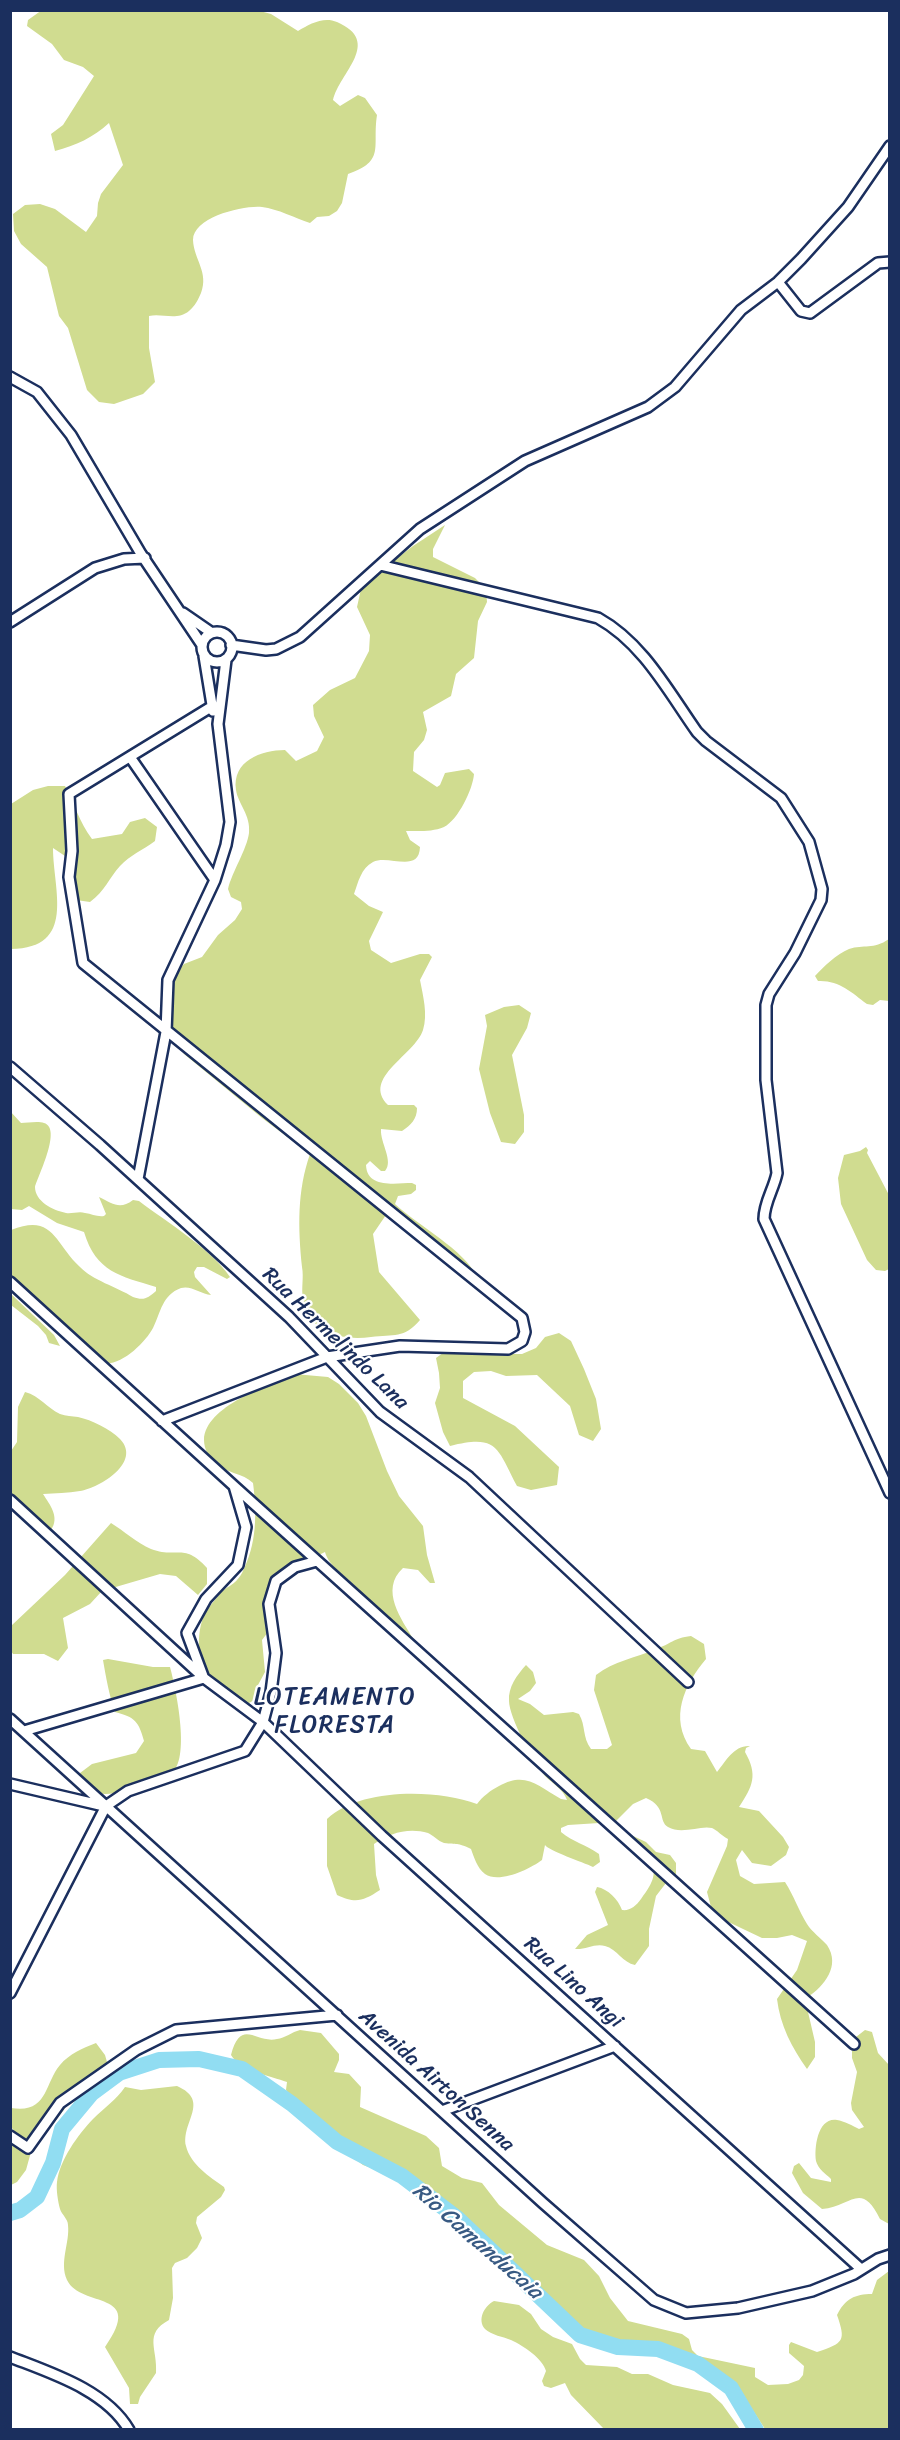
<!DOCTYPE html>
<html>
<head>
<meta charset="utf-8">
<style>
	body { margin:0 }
	#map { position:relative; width:900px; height:2440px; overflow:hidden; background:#fff; font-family:Sriracha,sans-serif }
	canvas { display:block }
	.frame { position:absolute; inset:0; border:12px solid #1b2f5e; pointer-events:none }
</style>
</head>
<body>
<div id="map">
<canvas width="900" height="2440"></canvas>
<div class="frame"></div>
</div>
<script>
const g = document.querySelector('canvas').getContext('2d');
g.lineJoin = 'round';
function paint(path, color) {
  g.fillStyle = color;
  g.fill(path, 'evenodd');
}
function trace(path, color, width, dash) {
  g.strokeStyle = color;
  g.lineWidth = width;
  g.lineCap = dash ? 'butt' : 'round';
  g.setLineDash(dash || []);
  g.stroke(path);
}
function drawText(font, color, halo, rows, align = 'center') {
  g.font = font + ' Sriracha,sans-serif';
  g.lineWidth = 4.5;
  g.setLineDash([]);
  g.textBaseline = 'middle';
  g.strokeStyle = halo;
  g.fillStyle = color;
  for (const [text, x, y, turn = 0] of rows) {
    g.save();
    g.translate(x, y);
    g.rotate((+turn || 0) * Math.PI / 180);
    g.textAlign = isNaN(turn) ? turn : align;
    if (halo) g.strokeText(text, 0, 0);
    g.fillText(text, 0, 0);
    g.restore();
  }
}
const green = new Path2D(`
	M42,10L260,11L271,14L298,31C309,24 324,16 337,22C383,42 339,73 333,100L340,106L358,95L365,98L377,115C372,147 386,161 348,174L342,203L337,211L329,216L317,217L310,223C295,218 278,209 262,207C244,205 193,217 193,240C194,260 209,272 201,293C198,300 195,306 189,311C177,321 162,313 149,316V348L155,382L143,394L114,404L99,402L87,390L68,328L59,316L47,267L21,244L14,231L13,214L25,205L40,204L55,209L86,232L97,216L98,203L101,194L123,165L109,123C93,138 76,145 55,151L51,134L63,125L94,76L83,67L64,60L52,44L27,26L28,20Z
	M445,525L433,549V557L475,578L486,589L487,602L478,621L474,658L456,674L451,696L423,712L427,730L424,740L414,752L413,771L437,787L440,785L445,773L469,769L474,774C473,789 458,820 444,827C432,832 419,831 406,831L410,840L420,847C419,874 388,854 373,862C361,868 358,883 354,894L369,906L383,912L369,941L371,950L391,963L420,954H429L432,957L420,980C423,996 428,1014 423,1030C415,1055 361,1078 388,1105H414L417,1108C417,1119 411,1125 402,1131L381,1129C380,1143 394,1161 385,1171H381L370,1161L366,1165C367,1189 396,1183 412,1183L416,1185V1190L411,1194L398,1196L395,1204C417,1225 465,1250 477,1277L388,1212L373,1234L379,1272L420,1320C404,1339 394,1334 371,1337C342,1341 309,1333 303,1299C301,1288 304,1278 302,1267C298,1228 297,1191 310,1154L262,1118L184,1054L174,1041L171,1006L172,987L179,970L184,964L202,957L218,935L235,920L242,909L241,902L231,897L228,889C232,872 247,849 249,833C251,815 238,804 236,790C232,761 261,750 285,750L296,761L317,751L324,737L314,716L313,705L330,690L355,678L369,651L370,635L357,607L361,589L370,579L413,546Z
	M48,786H65C75,804 79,822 92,839L122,834L130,822L145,818L157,827L155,841C143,850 130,855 120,866C109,878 105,891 90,902L76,900L65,856L53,848C53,890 77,948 11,949V804L33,790Z
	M889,939V1001L880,1000L873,1005L867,1004C851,992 839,980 818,981L815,976C823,967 837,954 849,949C864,944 873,950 889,939Z
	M519,1005L531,1013L527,1028L512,1055L524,1115V1132L515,1144L501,1142L490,1113L479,1069L487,1026L485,1015L504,1007Z
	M10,1111L21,1123C27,1123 38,1121 44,1123C62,1128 39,1174 35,1187C35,1201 52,1210 66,1213C72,1214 79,1211 85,1213C92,1214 97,1217 104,1216L106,1214L99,1197C113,1204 120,1210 133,1200L139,1201C168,1223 210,1248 230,1277L227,1279L204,1267H197L194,1272L195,1277L211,1295C201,1294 191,1285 181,1288C162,1295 161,1312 153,1328C145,1343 118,1370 99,1362C79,1354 69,1331 55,1316C50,1311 42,1308 37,1303C27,1295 19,1286 11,1277V1230C54,1213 54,1243 80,1267C92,1280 117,1287 133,1297C144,1301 148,1298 156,1291V1287C120,1276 96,1272 84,1232L57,1223L29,1206L22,1210L11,1209Z
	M866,1147L868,1150L867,1153L889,1195V1269L885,1271L876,1270L867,1260L841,1204L838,1178L844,1155L860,1151Z
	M11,1294L54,1335L60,1346L49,1343L46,1335L38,1326L11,1305Z
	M559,1333L571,1341L584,1369L596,1399L601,1429L593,1441L579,1435L570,1406L537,1375L506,1376L491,1371L474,1372L463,1381V1398L515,1426L559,1467L557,1485L531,1490L517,1486C497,1448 498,1434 450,1446L443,1432L435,1403L440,1388L439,1373L436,1358L447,1350L491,1348L507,1354H522L536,1348L545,1337Z
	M294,1374L328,1377L339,1384L358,1403L366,1416L387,1471L399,1496L423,1526L427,1555L435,1583H430L418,1570L403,1568C379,1590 402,1620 414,1640C404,1638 393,1635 384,1628C371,1617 367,1598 355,1586C345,1575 329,1567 325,1552L284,1572L275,1598V1613L271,1628L262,1640L265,1672L258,1685L256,1699L242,1707C232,1698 215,1688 207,1676C197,1661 197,1634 203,1618C206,1610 214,1601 219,1595C227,1585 234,1587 242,1573C257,1544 257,1514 253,1483C243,1473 226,1473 216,1464C209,1458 204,1449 204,1440C205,1406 268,1386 294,1374Z
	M25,1392C40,1396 47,1408 60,1414C66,1416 72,1416 78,1417C92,1420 110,1429 120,1439C142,1462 100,1488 80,1491C68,1493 55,1493 43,1494C50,1505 60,1517 51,1530L11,1496V1451L17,1442L18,1407Z
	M111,1523C124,1531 137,1543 151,1549C177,1559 184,1542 207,1568V1584L198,1595L176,1576L160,1574L102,1591L90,1604L63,1618L68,1648L58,1661L44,1654H13L11,1651V1626L65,1575Z
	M691,1636L704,1644L706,1659C684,1685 669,1718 691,1749L705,1751L717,1772C726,1761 734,1745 750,1746L746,1748L745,1752C758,1775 753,1786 739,1807L759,1811L783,1837L789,1847L786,1855L771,1866L752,1863L742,1850L736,1860L740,1876L754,1884L785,1882C794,1896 799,1911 807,1924C812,1932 821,1938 827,1945C841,1966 824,1986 808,1997V2012L815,2042V2057L807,2069C792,2048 780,2025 777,1999L797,1970L807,1941L792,1935L777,1938H762L720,1918L711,1907L707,1892L727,1846L728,1839C722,1836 717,1830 712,1828C700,1825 682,1835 668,1827C658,1821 667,1807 646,1798L633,1804L615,1822L568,1825L561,1828V1832C573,1842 587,1845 599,1854L600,1862L593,1867C583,1862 549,1851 545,1845L542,1860C530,1869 499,1884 485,1874C477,1868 474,1857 471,1849C457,1842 457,1845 444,1843C438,1841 433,1835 428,1833C409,1827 389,1833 374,1844L376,1875L380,1890C363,1901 356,1904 337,1895L327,1866V1819C360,1788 436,1789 477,1804C482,1797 491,1790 499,1786C526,1771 538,1786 561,1799L567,1800C563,1789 553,1784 545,1776C534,1764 509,1717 509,1701C508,1687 517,1675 526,1665L533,1672L536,1683L530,1691L518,1699L530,1704L544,1715L573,1712L579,1714C586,1726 582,1737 591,1749H607L612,1745L594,1690L596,1675C614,1661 635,1658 656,1649C671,1644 673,1638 691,1636Z
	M108,1659L153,1667H170C176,1689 190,1755 173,1772C165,1779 149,1782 139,1786C119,1794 104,1797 85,1790L80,1773L92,1764L136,1753L144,1741C139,1722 135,1717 115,1712C109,1695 106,1677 103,1660Z
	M631,1835L646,1842L656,1852L670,1855L676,1863V1876L666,1883L656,1896L649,1929V1946L635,1965C623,1963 617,1949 605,1946C595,1943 585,1950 575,1949L587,1935L608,1925L595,1892L597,1887C608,1889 618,1899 622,1910C630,1911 636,1906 641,1899C670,1861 642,1868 631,1835Z
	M300,2030L321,2033L339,2054V2060L334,2072L349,2074L361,2087L360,2107L426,2136L439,2148L442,2166L462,2178L482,2183L499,2205L547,2245L584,2260L599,2276L610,2298L628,2321L682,2334L689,2339L692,2350L698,2356L755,2368V2377L768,2385L788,2384L799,2380L803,2375L804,2366L789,2353V2345L791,2342L817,2352C844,2343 846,2341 837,2315C845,2299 855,2294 872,2294L877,2280L889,2271V2429H765L744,2397L665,2351L651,2347L634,2348L612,2345L587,2331L553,2305L523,2277L504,2266L486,2248L468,2236L432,2200L402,2179L363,2165L350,2155L301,2112L286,2090L287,2082C271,2076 240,2071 231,2055C241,2017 256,2044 277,2039C285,2038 292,2032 300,2030Z
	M865,2030L872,2032L878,2053L889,2065V2224L880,2219C861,2180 851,2207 822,2209L803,2193L792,2173L794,2166L799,2163L811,2178L831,2182V2179C826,2174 818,2169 816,2161C814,2147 818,2117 837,2120C844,2121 853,2126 859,2129L864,2127L852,2110L851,2103L857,2072L852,2058V2047L856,2037Z
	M96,2043L105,2055L109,2069L102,2082L66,2107L47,2132L34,2141L26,2170L17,2182L11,2185L10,2135L16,2133L11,2127V2108C48,2114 44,2084 60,2065C69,2054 83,2048 96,2043Z
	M177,2086C211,2101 181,2122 186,2146C190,2164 210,2177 224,2187L225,2190L221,2197L197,2217L196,2223L202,2238L197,2248L187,2258L175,2263L172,2268L173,2298L169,2320C143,2334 158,2349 156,2373L140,2397L138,2404H130L129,2388L105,2347C146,2289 81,2309 67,2280C59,2262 70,2243 68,2225C68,2219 62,2215 60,2209C58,2202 56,2189 57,2182C60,2159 78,2135 93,2119C104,2108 116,2100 125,2087L141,2090Z
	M494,2301L519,2305L531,2314L541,2329L553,2337L572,2344L580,2359L586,2365L617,2367L632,2374H648L673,2385L710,2393L722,2404L740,2429H604L571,2395L565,2383L551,2388L544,2386L542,2381L546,2371C543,2359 524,2346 511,2340C504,2337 491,2335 485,2329C477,2320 484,2306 494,2301Z`);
const river = new Path2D(`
	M10,2213L20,2210L37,2197L53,2163L62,2129L92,2093L119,2073L159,2060L199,2059L242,2069L292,2104L337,2142L402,2176L457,2218L580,2335L618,2347L658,2349L698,2364L731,2388L756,2430`);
const minor = new Path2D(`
	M778,282L801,311L810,313L878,263L890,262
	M10,377L37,392L71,435L141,554L202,645
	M380,565L598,618C643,643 668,691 697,732L706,741L781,798L809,842L822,889L821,900L795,953L769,994L766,1005V1080L777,1173C774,1189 764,1202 764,1219L890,1493
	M183,613L212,633
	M10,622L95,568L124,559L145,558
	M202 647a15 15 0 1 1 30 0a15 15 0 1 1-30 0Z
	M231,645L266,650L276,649L300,637L420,529L525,461L648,407L675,387L741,310L778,282L801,259L848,207L890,146
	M204,656L213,711
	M130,757L215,880L168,980L166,1032L138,1179
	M215,880L226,845L230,822L218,724L226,660
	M10,1067L100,1145L289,1317L380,1412L469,1477L688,1682
	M10,1282L234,1486L246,1527L238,1565L206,1599L187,1633L203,1676
	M162,1421L327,1357L400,1346L508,1349L522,1341L525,1332L522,1318L83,963L69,877L72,851L69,794L211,707
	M234,1486L854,2044
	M10,1500L204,1678L263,1722L382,1836L861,2269
	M10,1719L543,2203L654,2300L686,2313L738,2308L812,2291L854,2274L878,2259L890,2255
	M24,1731L204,1678
	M10,1784L104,1806
	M10,1993L106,1806L128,1791L245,1751L263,1722L271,1692L276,1653L269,1604L276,1581L295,1567L317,1561
	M442,2111L615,2046
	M10,2136L28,2148L60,2103L136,2050L176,2030L337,2015
	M10,2357C51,2373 106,2390 129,2430`);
const streetNames = [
	["Rua Hermelindo Lana",335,1339,44],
	["Rua Lino Angi",573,1983,42],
	["Avenida Airton Senna",436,2081,42]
];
const waterNames = [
	["Rio Camanducaia",477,2242,41]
];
const quarterNames = [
	["LOTEAMENTO",335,1698],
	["FLORESTA",335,1726]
];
paint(green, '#d0dc90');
trace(river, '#91ddf2', 16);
trace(minor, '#1b2f5e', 14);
trace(minor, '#fff', 9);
drawText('21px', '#1b2f5e', '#fff', streetNames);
drawText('italic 22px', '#385a83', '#fff', waterNames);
g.letterSpacing = '1.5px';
drawText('24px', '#1b2f5e', '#fff', quarterNames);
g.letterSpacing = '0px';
</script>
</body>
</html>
